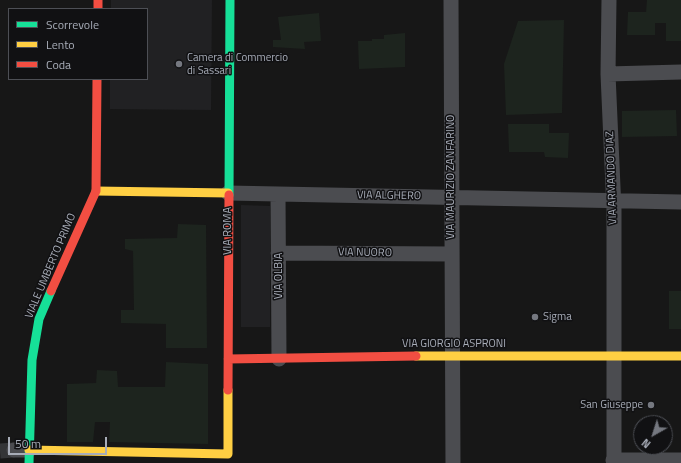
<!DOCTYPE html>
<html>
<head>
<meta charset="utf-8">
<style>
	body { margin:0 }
	#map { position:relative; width:681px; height:463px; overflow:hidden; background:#171717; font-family:"Titillium Web",sans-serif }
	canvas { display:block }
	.legend { position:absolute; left:8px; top:8px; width:140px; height:72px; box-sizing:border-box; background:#111113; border:1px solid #4d4f55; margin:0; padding:5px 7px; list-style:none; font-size:12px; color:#a8adb8 }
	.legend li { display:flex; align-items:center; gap:8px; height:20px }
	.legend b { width:20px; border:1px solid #4d4f55 }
	.north { position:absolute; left:633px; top:415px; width:40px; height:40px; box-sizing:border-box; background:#111113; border:1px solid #4d4f55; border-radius:50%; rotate:219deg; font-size:11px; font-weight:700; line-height:16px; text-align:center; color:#a8adb8 }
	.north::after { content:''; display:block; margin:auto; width:14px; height:18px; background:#757880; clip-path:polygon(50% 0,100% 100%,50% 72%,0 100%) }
	.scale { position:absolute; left:8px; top:437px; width:99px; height:18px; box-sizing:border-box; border:2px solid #a8adb8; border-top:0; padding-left:5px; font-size:12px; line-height:14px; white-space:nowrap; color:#a8adb8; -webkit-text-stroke:3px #111113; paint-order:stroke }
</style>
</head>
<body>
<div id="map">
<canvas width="681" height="463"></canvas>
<ul class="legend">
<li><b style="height:5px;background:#16e098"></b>Scorrevole</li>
<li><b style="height:5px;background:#ffcf43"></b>Lento</li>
<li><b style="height:5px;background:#f24e42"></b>Coda</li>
</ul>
<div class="north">N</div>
<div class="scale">50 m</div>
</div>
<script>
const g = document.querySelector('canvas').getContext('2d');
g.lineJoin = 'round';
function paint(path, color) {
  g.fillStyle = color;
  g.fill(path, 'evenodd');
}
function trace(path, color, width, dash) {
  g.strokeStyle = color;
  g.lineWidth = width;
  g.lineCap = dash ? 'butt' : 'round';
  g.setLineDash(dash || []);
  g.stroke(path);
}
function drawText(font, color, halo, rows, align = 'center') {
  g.font = font + ' "Titillium Web",sans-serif';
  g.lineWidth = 3;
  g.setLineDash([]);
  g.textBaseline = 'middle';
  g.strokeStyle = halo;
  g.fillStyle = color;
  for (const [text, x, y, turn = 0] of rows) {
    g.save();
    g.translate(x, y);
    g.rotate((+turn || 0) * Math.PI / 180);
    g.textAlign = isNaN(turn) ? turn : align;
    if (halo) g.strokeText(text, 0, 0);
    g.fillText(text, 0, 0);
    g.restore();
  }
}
const built = new Path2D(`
	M111,0H212L211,110L110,109V79H147V9H111Z
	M241,205L270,206V327H241Z`);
const green = new Path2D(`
	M647,0H681V41H666V23H655V35H627L628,12H646Z
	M319,13L321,41L304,42L305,49L273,47V40H281L278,17Z
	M564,20L562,113L506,115L504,64L518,21Z
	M405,33V67L359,69L358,41H372V39H384V35Z
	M676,110L677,136L622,137V111Z
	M508,124H549V133H569L568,158L545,157L544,152H509Z
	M178,224L206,225L207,348H166V324L121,323V310H134L133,251L125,249V239L177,238Z
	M669,291H681V329H669Z
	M166,362L208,364V444L109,442L110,422H95L93,442H67V384L96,383L97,370L117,371L118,387H165Z`);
const streetTunnel = new Path2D(`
	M0,451L14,450`);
const street = new Path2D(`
	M451,0L453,463
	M609,0L608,74L614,210V463
	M608,74L681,72
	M228,193L681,202
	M278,194L279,359
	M278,253L451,254
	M14,450H29
	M613,460H681`);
const fast = new Path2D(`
	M229,195L230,0
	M29,463L32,360L39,319L51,291`);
const slow = new Path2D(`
	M96,191L228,193
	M416,356H681
	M29,450L228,454V390`);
const jam = new Path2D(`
	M98,0V9
	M51,291L96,191L97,79
	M228,359L416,356
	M228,390L229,195`);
const markers = [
	[179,64,4,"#757880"],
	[535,317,4,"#757880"],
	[651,405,4,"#757880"]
];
const poiNames = [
	["Camera di Commercio",187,58],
	["di Sassari",187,71],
	["Sigma",543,317],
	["San Giuseppe",643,405,"right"]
];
const streetNames = [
	["VIA MAURIZIO ZANFARINO",451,177,-90],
	["VIA ARMANDO DIAZ",612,178,-92],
	["VIA ALGHERO",389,196,1],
	["VIA ROMA",228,231,-90],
	["VIA NUORO",365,253,1],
	["VIALE UMBERTO PRIMO",51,266,-67],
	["VIA OLBIA",279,276,-90],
	["VIA GIORGIO ASPRONI",454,344]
];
paint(built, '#212123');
paint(green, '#1d241e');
trace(streetTunnel, '#343537', 15, [15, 8]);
trace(street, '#4b4c50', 15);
trace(fast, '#16e098', 9);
trace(slow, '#ffcf43', 9);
trace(jam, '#f24e42', 9);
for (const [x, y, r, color] of markers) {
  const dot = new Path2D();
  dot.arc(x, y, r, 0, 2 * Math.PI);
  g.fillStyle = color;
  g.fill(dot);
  trace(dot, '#111113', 1.5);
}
drawText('11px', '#a8adb8', '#111113', poiNames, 'left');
drawText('11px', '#a8adb8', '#111113', streetNames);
</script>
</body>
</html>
